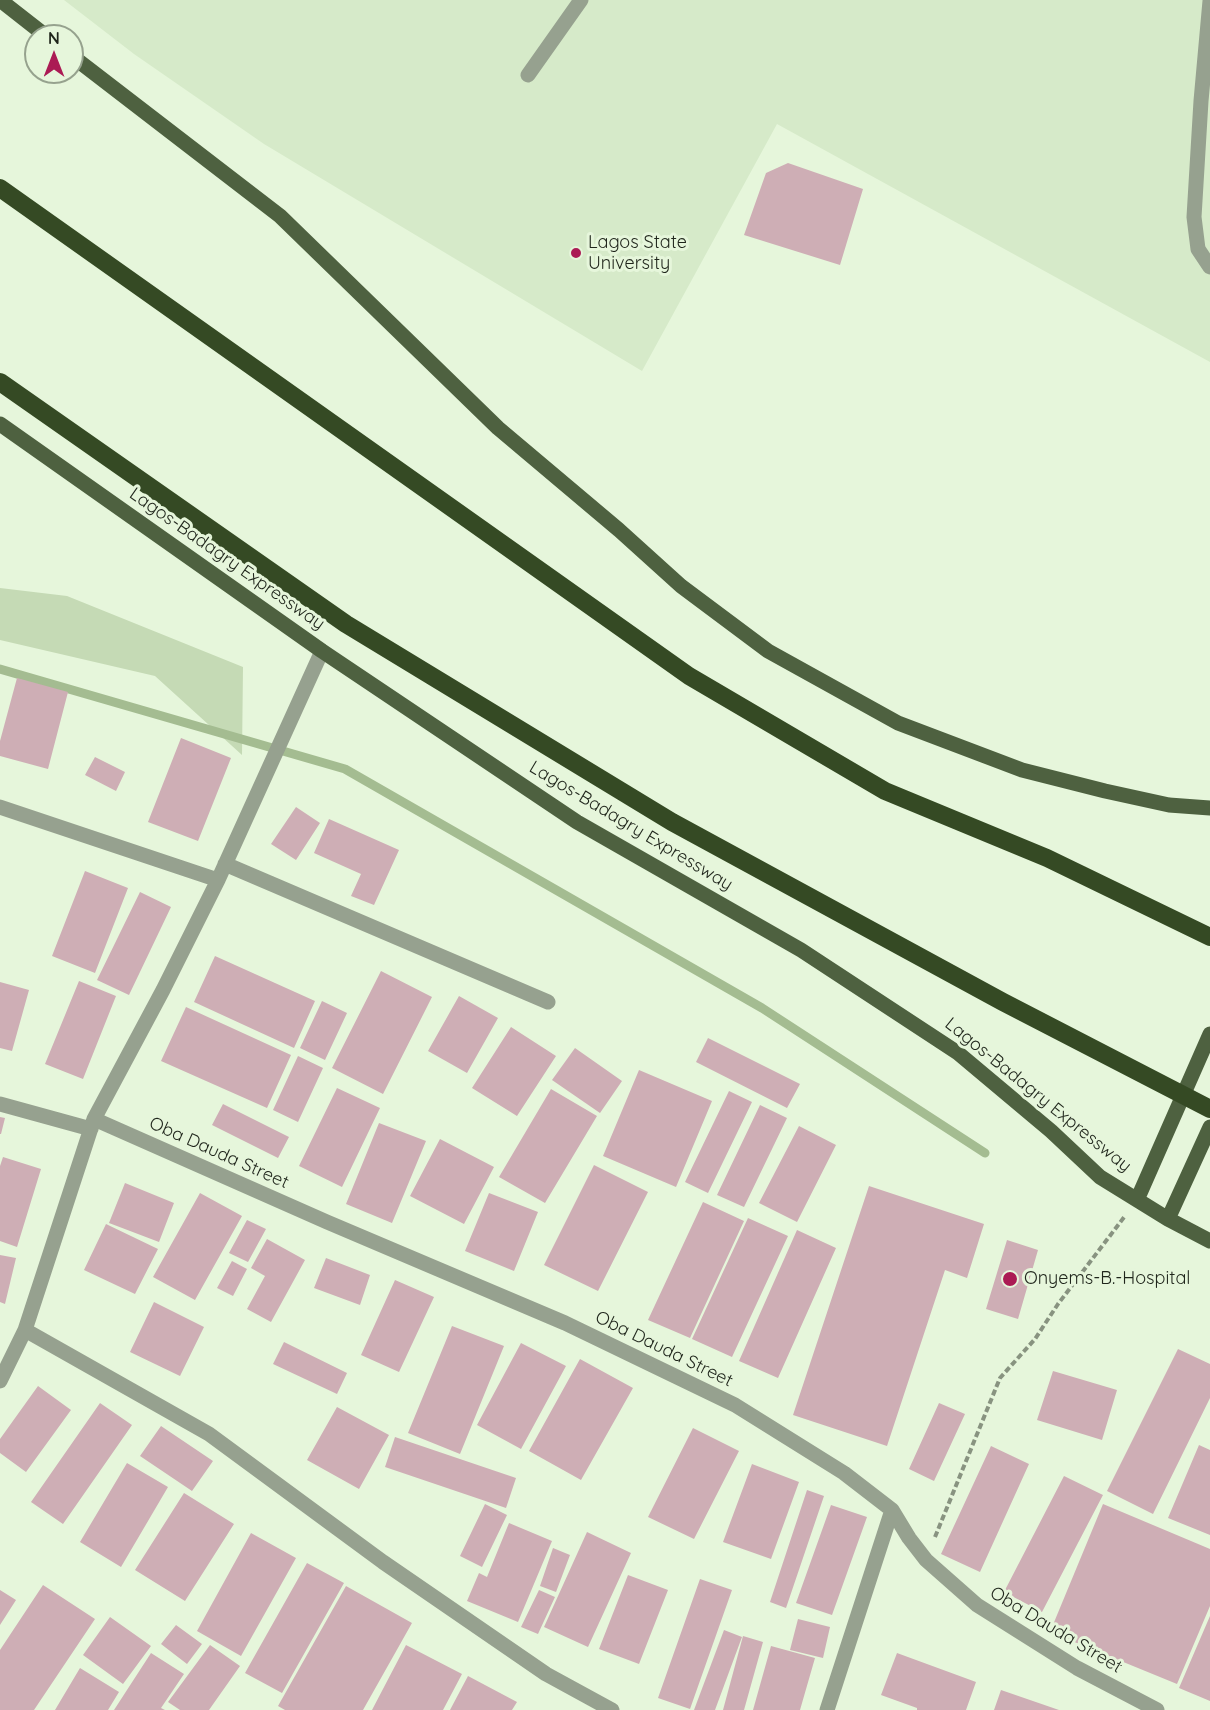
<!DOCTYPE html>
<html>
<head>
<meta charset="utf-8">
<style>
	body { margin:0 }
	#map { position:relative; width:1210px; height:1710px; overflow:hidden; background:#e6f6db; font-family:Quicksand,sans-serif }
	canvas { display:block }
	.north { position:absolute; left:24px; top:24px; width:60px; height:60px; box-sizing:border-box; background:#e6f6db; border:2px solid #96a28e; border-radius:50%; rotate:0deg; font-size:16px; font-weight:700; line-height:24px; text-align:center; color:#1f251b }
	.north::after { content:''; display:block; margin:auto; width:21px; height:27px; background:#ab1b54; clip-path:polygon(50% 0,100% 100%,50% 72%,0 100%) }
</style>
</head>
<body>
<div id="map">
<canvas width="1210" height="1710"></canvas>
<div class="north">N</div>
</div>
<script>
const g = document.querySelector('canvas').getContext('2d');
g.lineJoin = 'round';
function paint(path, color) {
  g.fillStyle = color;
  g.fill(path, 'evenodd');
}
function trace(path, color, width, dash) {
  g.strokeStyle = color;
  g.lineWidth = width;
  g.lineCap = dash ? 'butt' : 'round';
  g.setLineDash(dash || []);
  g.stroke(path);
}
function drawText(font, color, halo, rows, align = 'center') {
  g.font = font + ' Quicksand,sans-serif';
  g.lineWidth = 6;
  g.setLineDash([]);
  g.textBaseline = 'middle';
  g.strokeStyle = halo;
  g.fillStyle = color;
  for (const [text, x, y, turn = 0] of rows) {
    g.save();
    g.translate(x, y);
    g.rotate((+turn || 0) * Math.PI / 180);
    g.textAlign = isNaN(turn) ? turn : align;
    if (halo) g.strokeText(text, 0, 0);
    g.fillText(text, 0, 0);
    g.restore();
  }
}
const built = new Path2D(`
	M64,0H1210V362L777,124L642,371L264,144L134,54Z`);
const green = new Path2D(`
	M0,588L67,596L243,667L242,755L155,676L0,640Z`);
const stream = new Path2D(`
	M0,669L345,769L762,1008L985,1153`);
const building = new Path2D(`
	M788,163L863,189L840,265L744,235L766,173Z
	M17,678L68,692L48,769L0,756V741Z
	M181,738L231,758L198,841L148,822Z
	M95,757L125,772L116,791L85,775Z
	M296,807L320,823L296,860L271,844Z
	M329,819L399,850L374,905L351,896L361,874L314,853Z
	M85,871L128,888L95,973L52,956Z
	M140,892L171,907L129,995L97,980Z
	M215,956L315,1001L294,1048L194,1002Z
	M381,971L432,997L383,1094L332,1068Z
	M79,981L116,996L83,1079L45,1064Z
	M0,982L29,990L12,1051L0,1048Z
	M459,996L498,1018L467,1073L428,1051Z
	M322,1001L347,1013L325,1060L300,1048Z
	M186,1007L291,1055L267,1108L161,1061Z
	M511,1027L556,1056L517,1116L472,1088Z
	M708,1038L800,1084L787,1108L696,1062Z
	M575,1048L622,1081L600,1113L552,1080Z
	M298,1056L323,1068L298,1122L273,1110Z
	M639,1070L712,1101L676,1187L603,1156Z
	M337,1088L380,1108L342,1187L299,1166Z
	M551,1089L597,1116L545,1203L499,1177Z
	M729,1091L752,1102L708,1193L685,1182Z
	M223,1104L289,1137L278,1158L212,1125Z
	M760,1105L787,1118L744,1207L717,1195Z
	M0,1117L5,1118L1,1134H0Z
	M379,1123L426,1141L392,1223L346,1204Z
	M799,1126L836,1145L797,1222L759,1203Z
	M440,1139L494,1167L464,1224L410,1196Z
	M3,1157L41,1169L17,1247L0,1241V1166Z
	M594,1165L648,1192L598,1291L544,1265Z
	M125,1183L174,1203L159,1242L109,1223Z
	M869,1186L984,1224L967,1278L945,1270L887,1446L793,1415Z
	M200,1193L242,1216L195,1300L153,1277Z
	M489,1193L538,1212L514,1271L465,1251Z
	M703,1202L744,1221L690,1338L648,1320Z
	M748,1218L788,1236L732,1357L692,1339Z
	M247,1220L266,1229L248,1262L229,1253Z
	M106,1224L158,1249L135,1294L84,1270Z
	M797,1230L836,1248L778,1378L739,1361Z
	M267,1239L305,1260L271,1322L247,1309L265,1276L251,1268Z
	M1007,1240L1038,1250L1018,1319L986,1309Z
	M0,1255L16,1258L5,1304L0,1302Z
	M326,1258L370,1275L360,1305L314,1288Z
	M232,1261L247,1269L233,1296L217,1288Z
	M395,1280L434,1297L399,1372L361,1355Z
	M154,1302L204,1327L180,1376L130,1352Z
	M452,1326L504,1346L460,1454L408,1433Z
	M284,1342L347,1373L337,1394L273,1364Z
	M521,1343L566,1366L521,1449L477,1425Z
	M1178,1349L1210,1364V1398L1153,1514L1107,1491Z
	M580,1359L633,1388L581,1480L529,1451Z
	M1053,1371L1117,1390L1102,1440L1037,1420Z
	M38,1386L71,1410L26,1472L0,1453V1439Z
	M100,1403L132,1425L63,1524L31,1502Z
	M939,1403L965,1414L934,1481L909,1469Z
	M337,1407L389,1435L359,1489L307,1460Z
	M161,1426L213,1461L192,1491L140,1456Z
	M693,1428L739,1451L694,1539L648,1517Z
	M395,1437L516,1478L506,1508L385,1467Z
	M1199,1445L1210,1450V1535L1168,1518Z
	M991,1446L1029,1464L980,1572L941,1554Z
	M127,1463L168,1487L121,1567L80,1542Z
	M752,1464L799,1482L771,1559L723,1542Z
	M1064,1476L1103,1495L1042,1612L1004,1592Z
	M807,1490L824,1496L786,1608L770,1602Z
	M184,1493L234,1524L185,1601L135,1570Z
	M485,1504L507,1515L482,1567L460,1556Z
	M1103,1504L1210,1549V1606L1177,1684L1050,1632Z
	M831,1505L867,1517L832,1615L796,1603Z
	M509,1523L552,1541L518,1622L467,1601L479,1573L487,1577Z
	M587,1532L631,1553L588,1647L544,1627Z
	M251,1533L296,1558L241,1656L197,1631Z
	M553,1548L570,1555L556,1592L540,1586Z
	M307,1563L344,1583L282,1693L245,1673Z
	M628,1575L668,1590L639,1664L599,1649Z
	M700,1579L732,1590L690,1709L658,1698Z
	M43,1585L95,1619L34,1710H0V1650Z
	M346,1586L412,1623L363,1710H285L278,1706Z
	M0,1590L16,1600L0,1625Z
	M539,1590L555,1597L538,1634L521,1627Z
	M1210,1616V1701L1179,1688Z
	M110,1617L151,1646L123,1684L83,1655Z
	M798,1619L830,1627L823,1658L790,1650Z
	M176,1625L202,1644L187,1664L161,1644Z
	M724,1630L742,1637L715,1710H694Z
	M743,1636L763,1642L744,1710H723Z
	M210,1645L240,1666L209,1710H180L168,1702Z
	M406,1645L462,1674L443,1710H372Z
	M771,1646L815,1658L800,1710H753Z
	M151,1653L184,1674L161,1708L165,1710H114Z
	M897,1653L976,1682L966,1710H917V1708L881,1695Z
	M80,1668L119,1692L108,1710H55Z
	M468,1676L517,1702L512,1710H450Z
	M1001,1690L1059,1710H994Z`);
const path = new Path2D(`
	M935,1537L1000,1378L1035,1339L1058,1304L1125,1216`);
const lane = new Path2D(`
	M1210,1L1201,101L1194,217L1198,249L1210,267
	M528,75L581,0`);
const street = new Path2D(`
	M0,807L218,880
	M225,864L548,1002
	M0,1104L91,1129
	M94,1119L327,1222L565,1323L735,1405L844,1473L892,1510L909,1538L926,1560L977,1605L1077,1668L1157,1710
	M25,1330L209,1434L383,1562L546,1674L612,1710
	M0,1381L25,1330L94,1119L163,990L218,880L322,651
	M827,1710L892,1510`);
const primary = new Path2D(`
	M0,0L46,36
	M72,56L280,216L498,428L619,530L681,586L768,651L898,723L1022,770L1105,791L1169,805L1210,808
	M0,424L322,651L577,822L801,950L958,1053L1051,1131L1100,1177L1168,1219L1210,1241
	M1137,1200L1210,1034
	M1168,1219L1210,1127`);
const highway = new Path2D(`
	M0,188L689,676L885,791L1047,858L1210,937
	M0,382L346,624L672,822L1003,1002L1210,1109`);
const markers = [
	[576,253,6,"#ab1b54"],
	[1010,1279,8,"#ab1b54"]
];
const poiNames = [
	["Lagos State",588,243],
	["University",588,264],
	["Onyems-B.-Hospital",1024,1279]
];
const streetNames = [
	["Lagos-Badagry Expressway",227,559,35],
	["Lagos-Badagry Expressway",631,826,31],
	["Lagos-Badagry Expressway",1038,1095,39],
	["Oba Dauda Street",219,1153,24],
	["Oba Dauda Street",664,1349,26],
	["Oba Dauda Street",1056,1630,31]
];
paint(built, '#d6eac9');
paint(green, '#c5dab5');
trace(stream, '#a4bc91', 9);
paint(building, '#ceaeb5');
trace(path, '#889380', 4, [6, 3]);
trace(lane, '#96a18f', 15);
trace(street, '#96a18f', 15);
trace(primary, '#4e6140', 15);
trace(highway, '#354a24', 18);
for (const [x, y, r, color] of markers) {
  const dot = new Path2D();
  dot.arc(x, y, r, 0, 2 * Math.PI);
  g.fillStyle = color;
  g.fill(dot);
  trace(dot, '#e6f6db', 2);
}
drawText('18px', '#1f251b', '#e6f6db', poiNames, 'left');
drawText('18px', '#1f251b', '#e6f6db', streetNames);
</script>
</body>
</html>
